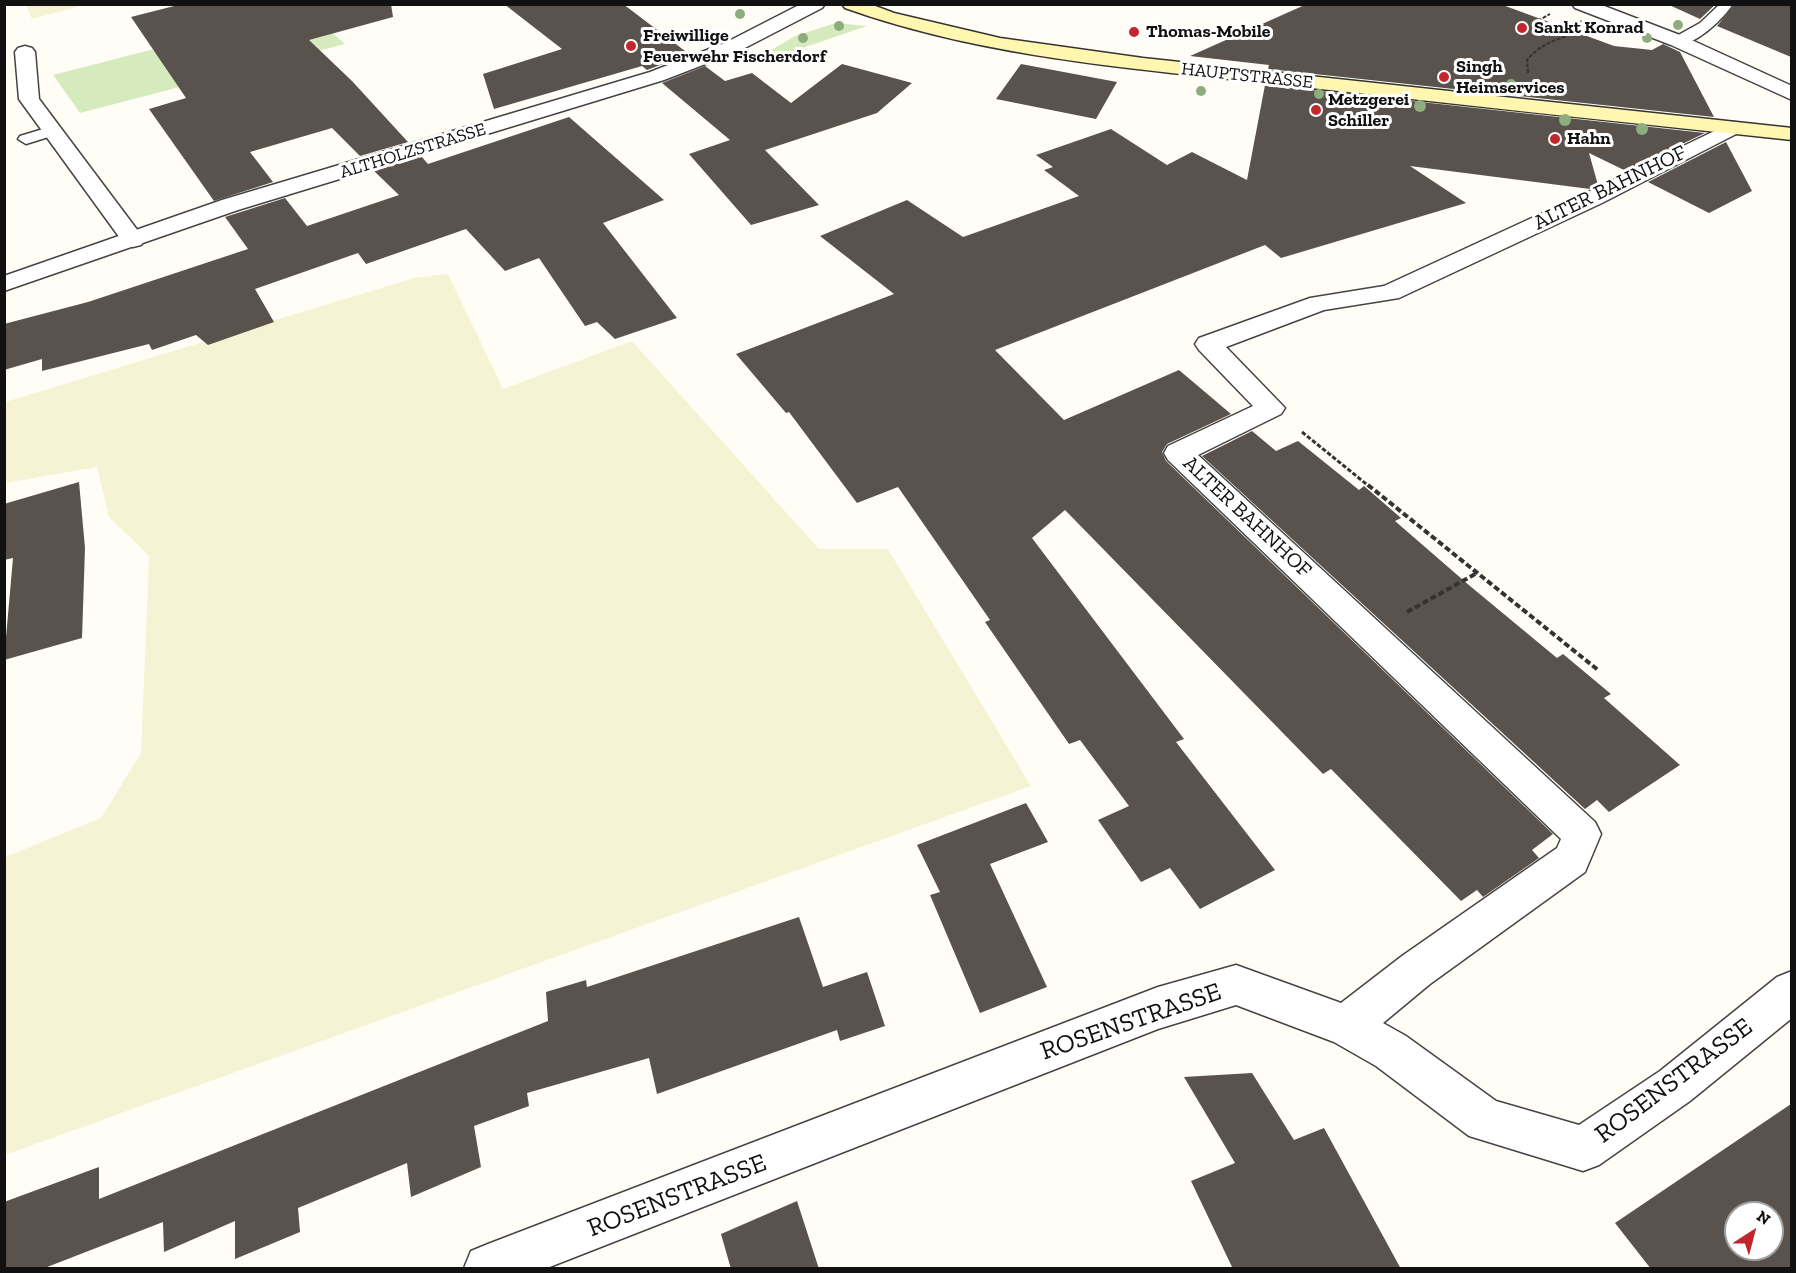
<!DOCTYPE html>
<html>
<head>
<meta charset="utf-8">
<style>
	body { margin:0 }
	#map { position:relative; width:1796px; height:1273px; overflow:hidden; background:#fffdf5; font-family:"Zilla Slab",serif }
	canvas { display:block }
	.frame { position:absolute; inset:0; border:6px solid #111; pointer-events:none }
	.north { position:absolute; left:1724px; top:1201px; width:60px; height:60px; box-sizing:border-box; background:#fff; border:2px solid #a0a0a0; border-radius:50%; rotate:36deg; font-size:16px; font-weight:700; line-height:24px; text-align:center; color:#111 }
	.north::after { content:''; display:block; margin:auto; width:21px; height:27px; background:#c4262e; clip-path:polygon(50% 0,100% 100%,50% 72%,0 100%) }
</style>
</head>
<body>
<div id="map">
<canvas width="1796" height="1273"></canvas>
<div class="frame"></div>
<div class="north">N</div>
</div>
<script>
const g = document.querySelector('canvas').getContext('2d');
g.lineJoin = 'round';
function paint(path, color) {
  g.fillStyle = color;
  g.fill(path, 'evenodd');
}
function trace(path, color, width, dash) {
  g.strokeStyle = color;
  g.lineWidth = width;
  g.lineCap = dash ? 'butt' : 'round';
  g.setLineDash(dash || []);
  g.stroke(path);
}
function drawText(font, color, halo, rows, align = 'center') {
  g.font = font + ' "Zilla Slab",serif';
  g.lineWidth = 6;
  g.setLineDash([]);
  g.textBaseline = 'middle';
  g.strokeStyle = halo;
  g.fillStyle = color;
  for (const [text, x, y, turn = 0] of rows) {
    g.save();
    g.translate(x, y);
    g.rotate((+turn || 0) * Math.PI / 180);
    g.textAlign = isNaN(turn) ? turn : align;
    if (halo) g.strokeText(text, 0, 0);
    g.fillText(text, 0, 0);
    g.restore();
  }
}
const farmland = new Path2D(`
	M26,5H85L32,19Z
	M448,274L503,389L632,341L819,549H888L1031,786L5,1155V857L101,818L141,753L149,556L109,517L97,467L5,483V402L414,278Z`);
const green = new Path2D(`
	M306,10L345,44L80,113L53,75Z
	M836,23L867,26L767,60L758,58L795,36Z`);
const building = new Path2D(`
	M182,4H391L393,17L309,40L352,81L408,142L360,156L332,128L250,152L273,182L214,201L149,109L186,98L131,17Z
	M504,4H623L689,54L647,70L642,66L494,109L483,74L562,49Z
	M1307,4H1500L1614,46L1652,50L1663,44L1680,52L1714,117L1268,69L1269,65L1190,56Z
	M1667,4H1716L1700,19Z
	M1735,4H1791V57L1717,26Z
	M842,64L912,83L877,113L765,150L819,205L751,225L689,154L730,140L662,83L705,66L725,81L752,73L791,103Z
	M1021,64L1117,82L1096,119L996,99Z
	M1265,85L1705,133L1626,171L1589,153L1598,185L1590,189L1410,166L1466,203L1281,258L1265,245L995,350L1064,420L1179,370L1231,414L1167,444L1162,452L1166,461L1553,834L1532,850L1539,858L1483,897L1477,890L1461,901L1331,769L1323,774L1065,510L1032,538L1184,739L1176,742L1275,870L1200,909L1170,868L1141,882L1098,820L1129,806L1080,740L1069,744L985,622L990,620L898,487L857,503L789,412L786,413L736,354L894,294L820,236L907,200L963,237L1079,196L1044,170L1053,167L1036,155L1111,129L1167,165L1192,152L1247,180Z
	M569,117L664,200L603,223L677,318L615,339L597,322L585,326L539,258L505,271L466,229L366,264L358,253L255,289L274,322L208,345L196,335L152,350L149,344L42,371V359L4,370V324L88,302L248,249L225,217L285,198L307,226L399,195L374,171L421,156L428,164Z
	M1726,142L1752,191L1709,213L1648,182Z
	M1252,431L1276,451L1298,441L1359,490L1364,486L1401,518L1395,521L1470,586L1557,658L1563,654L1611,694L1604,698L1680,765L1609,812L1597,800L1585,809L1202,456Z
	M79,482L85,548L82,638L4,660L13,558L4,560V504Z
	M1026,803L1048,842L990,864L1047,987L980,1013L930,895L940,892L917,845Z
	M799,917L823,987L867,972L885,1026L840,1041L837,1030L657,1094L649,1058L527,1093L529,1106L474,1126L481,1167L411,1197L407,1163L298,1208L300,1232L235,1259V1221L164,1252L163,1222L42,1269H4V1202L99,1167V1199L548,1021L546,992L586,980L587,987Z
	M1252,1073L1294,1140L1324,1128L1401,1269H1233L1191,1181L1235,1163L1184,1077Z
	M1791,1104V1269H1651L1615,1223ZM1736,1213H1772V1249H1736Z
	M797,1201L819,1269H731L721,1234Z`);
const pathFar2 = new Path2D(`
	M1538,21L1550,14
	M1528,73L1527,60C1538,47 1551,41 1567,36`);
const pathFar1 = new Path2D(`
	M1302,432L1370,487`);
const path = new Path2D(`
	M1368,485L1598,670
	M1407,612L1477,573`);
const service = new Path2D(`
	M1720,4H1733C1723,19 1693,49 1673,44L1671,41L1673,38L1700,23Z
	M53,126L58,128L61,131L58,134L26,144L18,139L20,136Z`);
const minor = new Path2D(`
	M1572,4H1599L1685,37L1792,86V100L1671,45L1575,8Z
	M25,46L32,48L35,52L39,99L141,235L145,240L141,245L133,247L125,245L19,99L15,52L18,48Z
	M1733,122L1740,124L1744,128L1740,132L1602,203L1399,298L1324,310L1226,347L1285,408L1281,414L1198,455L1595,822L1601,834L1585,872L1430,984L1383,1023L1406,1036L1496,1101L1579,1125L1660,1071L1777,977L1792,971V1018L1690,1101L1599,1165L1583,1171L1469,1136L1376,1066L1334,1042L1236,1005L1158,1029L547,1268H464L471,1251L488,1244L1158,987L1236,965L1341,1003L1402,956L1557,848L1561,839L1168,460L1164,453L1168,446L1253,406L1199,350L1195,344L1199,338L1310,298L1384,286L1586,193Z`);
const tertiary = new Path2D(`
	M801,4H825L822,8L739,51L664,80L238,210L4,291V276L222,200L650,72L725,43Z`);
const secondary = new Path2D(`
	M842,4H870L894,13L1000,38L1143,58L1792,128V140C1622,122 1453,104 1284,85C1137,69 985,58 845,8Z`);
const trees = [
	[740,14,5],
	[1580,25,5],
	[1678,25,5],
	[839,26,5],
	[803,38,5],
	[1647,38,5],
	[1511,84,5],
	[1201,91,5],
	[1319,94,5],
	[1420,106,6],
	[1565,120,6],
	[1642,129,6]
];
const markers = [
	[1522,28,6,"#c4262e"],
	[1134,32,6,"#c4262e"],
	[631,46,6,"#c4262e"],
	[1444,77,6,"#c4262e"],
	[1316,110,6,"#c4262e"],
	[1555,139,6,"#c4262e"]
];
const farPoinames = [
	["Sankt Konrad",1534,28],
	["Thomas-Mobile",1146,32],
	["Freiwillige",643,36],
	["Feuerwehr Fischerdorf",643,57],
	["Singh",1456,67],
	["Heimservices",1456,88],
	["Metzgerei",1328,100],
	["Schiller",1328,121],
	["Hahn",1567,139]
];
const farStreetnames = [
	["HAUPTSTRASSE",1247,76,6],
	["ALTHOLZSTRASSE",413,151,-17]
];
const streetNames = [
	["ALTER BAHNHOF",1610,188,-26],
	["ALTER BAHNHOF",1247,517,43]
];
const nearStreetnames = [
	["ROSENSTRASSE",1131,1022,-19],
	["ROSENSTRASSE",1674,1081,-37],
	["ROSENSTRASSE",677,1196,-21]
];
paint(farmland, '#f6f3d4');
paint(green, '#d5ebbd');
paint(building, '#5a524d');
trace(service, '#444', 3);
trace(minor, '#444', 3);
trace(tertiary, '#444', 3);
trace(secondary, '#333', 3);
trace(pathFar2, '#333', 2, [4, 1.5]);
trace(pathFar1, '#333', 3, [4.5, 2]);
trace(path, '#333', 4, [6, 3]);
paint(service, '#fff');
paint(minor, '#fff');
paint(tertiary, '#fff');
paint(secondary, '#fff6b0');
g.fillStyle = '#8dad7f';
for (const [x, y, r] of trees) {
  g.beginPath();
  g.arc(x, y, r, 0, 2 * Math.PI);
  g.fill();
}
for (const [x, y, r, color] of markers) {
  const dot = new Path2D();
  dot.arc(x, y, r, 0, 2 * Math.PI);
  g.fillStyle = color;
  g.fill(dot);
  trace(dot, '#fff', 2);
}
drawText('bold 18px', '#111', '#fff', farPoinames, 'left');
drawText('18px', '#111', '#fff', farStreetnames);
drawText('21px', '#111', '#fff', streetNames);
drawText('26px', '#111', '#fff', nearStreetnames);
</script>
</body>
</html>
